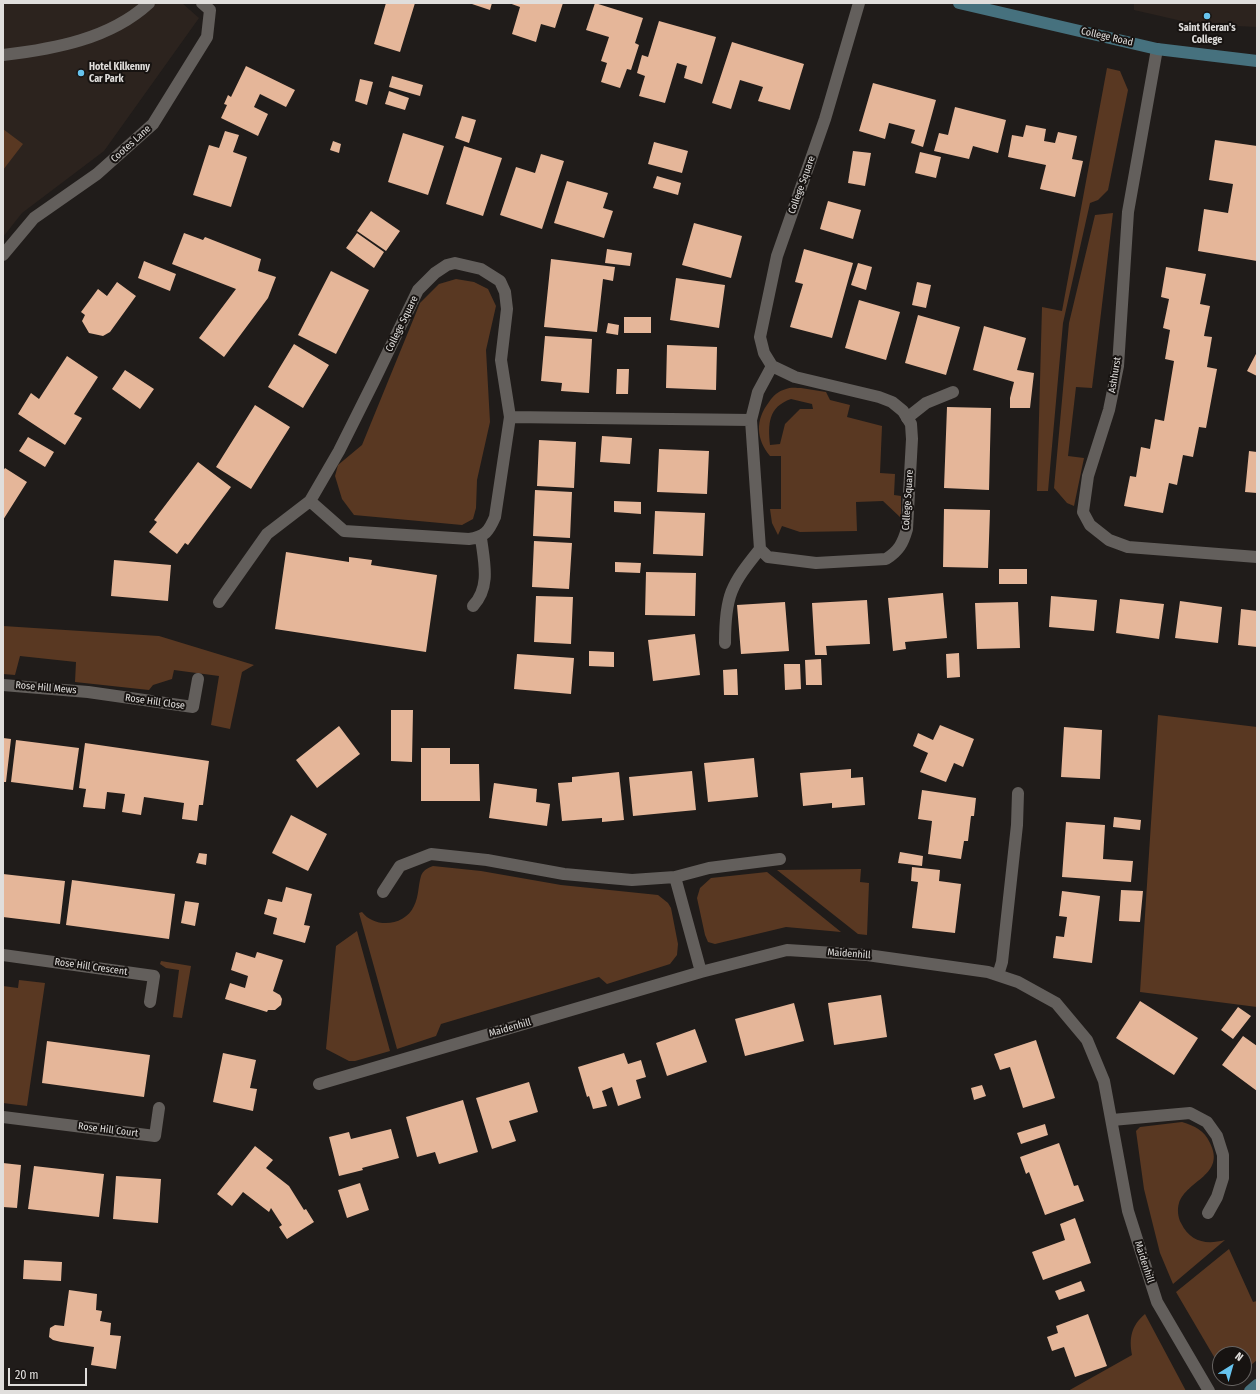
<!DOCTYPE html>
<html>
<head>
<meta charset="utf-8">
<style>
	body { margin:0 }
	#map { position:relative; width:1260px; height:1394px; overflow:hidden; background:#201c1a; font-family:"Fira Sans Condensed",sans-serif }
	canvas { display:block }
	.frame { position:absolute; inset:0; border:4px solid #e0dedc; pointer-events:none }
	.north { position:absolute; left:1212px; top:1346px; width:40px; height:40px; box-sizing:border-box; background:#171311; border:1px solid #676462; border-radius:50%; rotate:37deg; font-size:11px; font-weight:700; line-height:16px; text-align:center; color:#e0dedc }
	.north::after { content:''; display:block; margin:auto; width:14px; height:18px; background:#67c4ef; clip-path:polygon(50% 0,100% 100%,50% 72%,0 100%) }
	.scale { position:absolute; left:8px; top:1368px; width:79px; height:18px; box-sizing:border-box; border:2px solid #e0dedc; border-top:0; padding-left:5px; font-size:12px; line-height:14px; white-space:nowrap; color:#e0dedc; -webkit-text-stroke:3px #171311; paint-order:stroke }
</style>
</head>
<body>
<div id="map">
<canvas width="1260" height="1394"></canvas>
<div class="frame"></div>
<div class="north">N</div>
<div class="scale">20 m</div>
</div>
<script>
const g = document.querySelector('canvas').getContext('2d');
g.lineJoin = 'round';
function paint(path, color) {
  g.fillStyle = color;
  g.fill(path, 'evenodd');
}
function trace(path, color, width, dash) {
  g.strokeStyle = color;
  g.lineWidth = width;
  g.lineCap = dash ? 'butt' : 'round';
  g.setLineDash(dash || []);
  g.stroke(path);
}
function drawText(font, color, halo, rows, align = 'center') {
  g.font = font + ' "Fira Sans Condensed",sans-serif';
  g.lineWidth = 4;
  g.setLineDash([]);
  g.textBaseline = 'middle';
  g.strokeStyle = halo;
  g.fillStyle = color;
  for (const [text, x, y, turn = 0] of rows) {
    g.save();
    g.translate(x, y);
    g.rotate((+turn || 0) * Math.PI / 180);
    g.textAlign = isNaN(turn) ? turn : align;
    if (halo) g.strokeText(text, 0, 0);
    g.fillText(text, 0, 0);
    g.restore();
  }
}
const built = new Path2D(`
	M3,3H182L199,18L104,151L22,213L3,237Z
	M1134,3H1257V27L1195,24L1134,10Z`);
const green = new Path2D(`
	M1107,68L1120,71L1128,90L1108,190L1098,200L1090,203L1063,323L1048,491H1037L1042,307L1062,311Z
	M3,129L23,144L3,170Z
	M1113,213L1092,388L1076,387L1068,456L1084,458L1074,506L1067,503L1054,488L1069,323L1095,215Z
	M456,279L474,282L488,289L496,306L486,350L490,422L477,480L476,508L473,519L462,525L354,515L342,499L335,476L338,465L362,445L420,303L439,284Z
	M801,388L826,392L830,400L850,405L847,417L882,426L880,473L895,474L894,495L901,496V518L883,501L856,502L857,531L800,532L782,526L778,535L772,523L770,509H781V456H770C756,439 755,420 769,402C773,396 778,391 786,389C790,387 797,388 801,388ZM791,399L812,404L813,409H800L785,424L780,444L770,445C768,424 768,407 791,399Z
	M3,626L159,636L254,665L242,672L230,729L211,725L219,676L174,670L172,679L153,685L149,690L75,682L76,662L20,656L15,675L3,674Z
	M1158,715L1257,727V1007L1140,992Z
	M433,866L481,871L561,885L658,895L668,903L671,908L678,944L677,955L670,964L607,984L599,977L441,1024L436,1036L397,1049L359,913L362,912C375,929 405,926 414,906C419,896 418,886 421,876C423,870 428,868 433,866Z
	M861,869L860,882L869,883L867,935L858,934L777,870Z
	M767,872L841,932L786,927L715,944L708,942L705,935L697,898L700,888L711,878Z
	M357,931L390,1051L355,1061H349L326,1049L336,946Z
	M161,961L191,966L182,1018L173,1017L179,970L166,968L160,964Z
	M19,980L45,983L27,1106L3,1103V986L18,988Z
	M1182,1122C1195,1126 1204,1130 1210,1143C1226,1175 1187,1180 1179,1203C1177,1209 1178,1218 1181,1223C1190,1242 1206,1245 1225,1240L1173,1284L1160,1253L1144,1189L1136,1131L1140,1127Z
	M1229,1249L1253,1302L1257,1301V1360L1244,1371V1354H1220V1367L1176,1292Z
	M1145,1314L1186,1391H1068L1132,1355C1129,1338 1131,1326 1145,1314Z`);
const building = new Path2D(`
	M386,3H415L400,52L374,44Z
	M469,3H492L490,10Z
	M509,3H563L555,28L541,24L536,42L512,34L520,7Z
	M595,3L643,18L635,43L639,45L631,70L627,69L620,88L601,82L607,63L601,61L609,37L586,30Z
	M659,21L716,37L702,84L684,78L687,66L677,63L665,103L639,96L645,76L637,73L642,55L648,57Z
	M732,42L804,64L790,110L758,101L763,87L740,80L731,109L712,103Z
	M246,66L295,90L286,107L260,94L254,107L268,114L258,136L221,118L227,105L224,104L228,95L231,97Z
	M392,76L423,85L420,96L389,87Z
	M360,79L373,82L367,105L355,101Z
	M873,83L936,100L923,147L911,143L915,130L897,125L889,123L885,139L859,131Z
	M389,91L409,98L405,110L385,104Z
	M955,107L1006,120L998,153L973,146L969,159L934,151L939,133L948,135Z
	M462,116L476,120L469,143L455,138Z
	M1026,125L1046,129L1044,141L1055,143L1058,132L1077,136L1072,159L1083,161L1075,197L1040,189L1046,165L1008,157L1012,135L1023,137Z
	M225,131L239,135L233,152L247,157L231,207L193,195L209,145L219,148Z
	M403,133L444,146L428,195L388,182Z
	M1215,140L1257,146V261L1198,251L1204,209L1228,213L1233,184L1209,180Z
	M333,141L341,144L339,153L330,150Z
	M654,142L688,151L682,173L648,164Z
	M464,146L502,158L483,216L446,204Z
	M853,151L871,153L865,186L848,183Z
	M920,152L941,157L936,178L915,173Z
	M541,154L564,161L542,229L500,215L516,167L535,173Z
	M657,176L681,183L678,195L653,188Z
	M567,181L608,193L603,208L613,211L604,238L554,223Z
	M828,201L861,210L853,239L820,229Z
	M371,211L400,231L386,251L357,231Z
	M694,223L742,236L731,278L682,265Z
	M184,233L203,240L205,237L261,259L258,271L276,277L268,298L224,357L199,338L236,289L172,264Z
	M357,233L384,252L374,268L346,248Z
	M607,249L632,253L630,266L605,263Z
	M804,249L853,263L832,338L790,327L803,284L795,282Z
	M551,259L615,267L613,281L603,279L597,332L544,327Z
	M144,261L176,274L170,291L138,278Z
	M858,263L872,267L866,290L851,285Z
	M1166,267L1206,274L1200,304L1210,306L1204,336L1212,337L1207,367L1217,369L1206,428L1199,427L1193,457L1183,455L1177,485L1169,483L1163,513L1124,506L1130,476L1136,477L1141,447L1150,449L1155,419L1164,421L1174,361L1165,359L1170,330L1163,328L1169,299L1161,297Z
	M331,271L369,290L336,354L298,335Z
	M676,278L725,285L719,328L670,320Z
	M117,282L136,296L110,332L103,336L89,333L82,321L85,315L81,312L98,289L107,296Z
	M917,282L931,285L926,308L912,305Z
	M859,300L900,312L886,360L845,348Z
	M918,315L960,327L946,375L905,363Z
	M624,317H651V333H624Z
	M608,323L619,325L618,335L606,333Z
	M984,326L1026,338L1017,370L1034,373L1030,408H1010V398L1014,382L973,370Z
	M545,336L592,339L589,393L561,391L562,383L541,381Z
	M294,344L329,365L303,408L268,387Z
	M667,345L717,347L716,390L666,388Z
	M1257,352V376L1247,371Z
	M67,356L98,377L74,414L82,418L65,445L18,414L31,393L39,399Z
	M617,369H629L628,394H616Z
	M125,370L154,389L140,409L112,389Z
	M255,405L290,427L251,489L216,467Z
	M947,407L991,408L989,490L944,488Z
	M602,436L632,438L630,464L600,462Z
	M28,437L54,452L45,467L19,451Z
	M539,440L576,442L574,488L537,486Z
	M659,449L709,451L707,494L657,492Z
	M1249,451L1257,452V493L1245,492Z
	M198,462L231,487L188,545L185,543L177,554L149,532L157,522L154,520Z
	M5,468L27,482L3,520V471Z
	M535,490L572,492L570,538L533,536Z
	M614,501L641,502V514L614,512Z
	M944,509L990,510L988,568L943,567Z
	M655,511L705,513L703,556L653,554Z
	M534,541L572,543L569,589L532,587Z
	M286,552L349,562V557L372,560L371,565L437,575L426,652L275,629Z
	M114,560L171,565L168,601L111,596Z
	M615,562L641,563L640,573L615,572Z
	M999,569H1027V584H999Z
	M646,572L696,573L695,616L645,615Z
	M943,593L947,638L905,642L906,649L893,651L888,598Z
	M536,596L573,597L571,644L534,642Z
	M1051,596L1097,600L1094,631L1049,627Z
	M1120,599L1164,604L1159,639L1116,633Z
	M867,600L870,644L826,646L827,655H815L812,603Z
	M1180,601L1222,607L1218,643L1175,638Z
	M785,602L789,651L741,654L737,605Z
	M1018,602L1020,648L977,649L975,603Z
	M1241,609L1257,611V647L1238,645Z
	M695,634L700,675L653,681L648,640Z
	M589,651L614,652V667L589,666Z
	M959,653L960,677L947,678L946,654Z
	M517,654L574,658L571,694L514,689Z
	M821,659L822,685H806L805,660Z
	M784,664H800L801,689L785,690Z
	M737,669L738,695H724L723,670Z
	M391,710H413L412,762L391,761Z
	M940,725L974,739L963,767L954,763L946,782L920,772L928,753L913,746L918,733L933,740Z
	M339,726L360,754L317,788L296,760Z
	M1064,727L1102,730L1100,779L1061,777Z
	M3,738L11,739L6,782H3Z
	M16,740L79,748L73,790L11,782Z
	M85,743L209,761L203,805H199L197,821L182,819L184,803L144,797L141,815L122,812L125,794L107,792L105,809L83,807L86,789L79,788Z
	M421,748H450V764H479L480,801H421Z
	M754,758L758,797L708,802L704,763Z
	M851,769V778L863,777L865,805L832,808V803L803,806L800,773Z
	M692,771L696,810L633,816L629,777Z
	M619,772L624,820L602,822V818L562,821L558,783L572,782V777Z
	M494,783L537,789L536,802L550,804L547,826L489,818Z
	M922,790L976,798L974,816H971L968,841H964L961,859L928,854L932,821L918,819Z
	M291,815L327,834L308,871L272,853Z
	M1114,817L1141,820L1140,830L1113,827Z
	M1066,822L1105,825L1103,859L1133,861L1131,882L1062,877Z
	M900,852L923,856L922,866L898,863Z
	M199,853L207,854L206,865L196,863Z
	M912,867L940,870L939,881L961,884L955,933L912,928L918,882L911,881Z
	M3,874L65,881L60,924L3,917Z
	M72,880L175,894L169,939L66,925Z
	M286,887L312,894L304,925L310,926L305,943L273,934L277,918L264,914L268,899L282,902Z
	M1121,890L1143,891L1140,922L1119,921Z
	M1062,891L1100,896L1092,963L1053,958L1056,936L1064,937L1067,917L1059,916Z
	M185,901L199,903L195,926L181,923Z
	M236,952L255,958L257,952L283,960L273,991L280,995L282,999L281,1005L275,1010H268L267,1012L225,999L230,983L245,988L248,976L231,970Z
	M881,995L887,1037L834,1045L828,1003Z
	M1140,1001L1198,1038L1174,1075L1116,1038Z
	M794,1003L804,1041L745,1056L735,1019Z
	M1238,1007L1251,1016L1233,1039L1221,1030Z
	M695,1029L707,1062L667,1076L656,1043Z
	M1243,1036L1257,1046V1091L1222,1065Z
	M1036,1040L1055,1098L1023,1108L1010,1067L1000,1070L994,1054Z
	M47,1041L150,1055L144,1097L42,1083Z
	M223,1053L256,1060L250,1088L257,1089L253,1111L213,1102Z
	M624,1053L628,1064L641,1060L646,1077L636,1080L641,1098L618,1106L612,1087L602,1091L607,1106L593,1109L589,1096L587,1097L578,1067Z
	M529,1082L538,1112L509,1121L516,1141L492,1149L476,1098Z
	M982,1085L986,1096L974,1100L971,1088Z
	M463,1100L478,1152L439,1164L435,1152L417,1157L406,1117Z
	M1045,1124L1048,1135L1021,1144L1017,1133Z
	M391,1129L399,1158L362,1168L363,1170L339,1176L329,1137L349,1132L351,1139Z
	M1059,1143L1074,1186L1078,1185L1084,1201L1045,1215L1029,1172L1026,1174L1020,1157Z
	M255,1146L273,1160L266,1168L289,1186L304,1210L306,1209L314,1222L287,1239L279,1227L282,1225L271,1208L269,1212L243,1192L232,1206L217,1194Z
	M3,1163L21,1165L17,1208L3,1207Z
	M34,1166L104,1174L99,1217L28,1209Z
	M116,1176L161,1179L158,1223L113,1219Z
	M360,1183L369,1210L347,1218L338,1190Z
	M1075,1218L1091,1263L1043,1280L1032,1252L1065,1240L1060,1224Z
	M24,1260L62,1262L61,1281L23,1279Z
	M1081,1281L1085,1291L1059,1300L1055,1291Z
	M69,1290L97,1294L96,1310L102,1311L100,1321L111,1323L110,1335L121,1336L116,1369L91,1365L94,1347L61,1342L53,1340L49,1337L50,1328L55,1325L64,1326Z
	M1088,1314L1107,1366L1075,1377L1064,1347L1052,1351L1047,1337L1058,1333L1056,1326Z`);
const service = new Path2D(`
	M3,55C54,49 110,39 149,3
	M907,418L926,403L953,392`);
const minor = new Path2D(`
	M1157,49L1128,212L1118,366L1109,410L1088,476L1083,512L1090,525L1109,540L1128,547L1257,557
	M3,255L34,218L97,174L153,124L207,37L210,10L202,3
	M455,263L481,269L500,281L505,292L507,309L501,360L510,417L495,517C489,531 485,537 469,539L344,531L310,501L339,451L374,381L418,290L435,273L447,265Z
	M772,366L758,392L751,420L760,549L768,557L816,563L886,559C899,551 903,543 907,529L912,439L911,424L903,411L892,402L879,397L795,377L772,366L764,353L760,337L777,256L825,119L859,3
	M510,417L751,420
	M219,602L267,534L310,501
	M473,606C491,587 484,562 481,538
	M725,643C725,595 731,585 760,549
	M3,685L88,692L193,707L198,679
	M675,877L701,972
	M383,892L400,866L431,854L487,860L564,874L632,880L675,877L709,868L780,859
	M3,955L154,976L150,1002
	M998,975L1002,962L1017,825L1018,793
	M319,1084L701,972L787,950L867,955L988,972L1018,982L1056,1003L1087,1040L1104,1081L1128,1211L1157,1302L1209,1391
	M3,1117L155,1136L159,1108
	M1112,1120L1190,1113L1207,1122L1217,1136L1223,1155V1178L1217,1197L1208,1213`);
const secondary = new Path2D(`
	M959,3L1157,49L1257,61
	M1250,1391L1257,1385`);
const markers = [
	[1207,16,4,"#67c4ef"],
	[81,73,4,"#67c4ef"]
];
const poiNames = [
	["Saint Kieran's",1207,28],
	["College",1207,40],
	["Hotel Kilkenny",89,67,"left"],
	["Car Park",89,79,"left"]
];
const streetNames = [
	["College Road",1107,37,13],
	["Cootes Lane",131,144,-42],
	["College Square",802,185,-70],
	["College Square",402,324,-64],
	["Ashhurst",1115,375,-81],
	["College Square",908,500,-86],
	["Rose Hill Mews",46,688,5],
	["Rose Hill Close",155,702,8],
	["Maidenhill",849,954,4],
	["Rose Hill Crescent",91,967,8],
	["Maidenhill",510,1028,-16],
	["Rose Hill Court",108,1130,7],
	["Maidenhill",1144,1262,72]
];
paint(built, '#2c231e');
paint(green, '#593822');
paint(building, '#e5b699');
trace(service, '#635f5c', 12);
trace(minor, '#635f5c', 12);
trace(secondary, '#46717e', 12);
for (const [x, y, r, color] of markers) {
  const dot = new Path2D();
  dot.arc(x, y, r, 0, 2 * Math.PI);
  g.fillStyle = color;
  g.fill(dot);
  trace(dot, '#171311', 1.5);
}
drawText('bold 10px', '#e0dedc', '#171311', poiNames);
drawText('10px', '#e0dedc', '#171311', streetNames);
</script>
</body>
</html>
